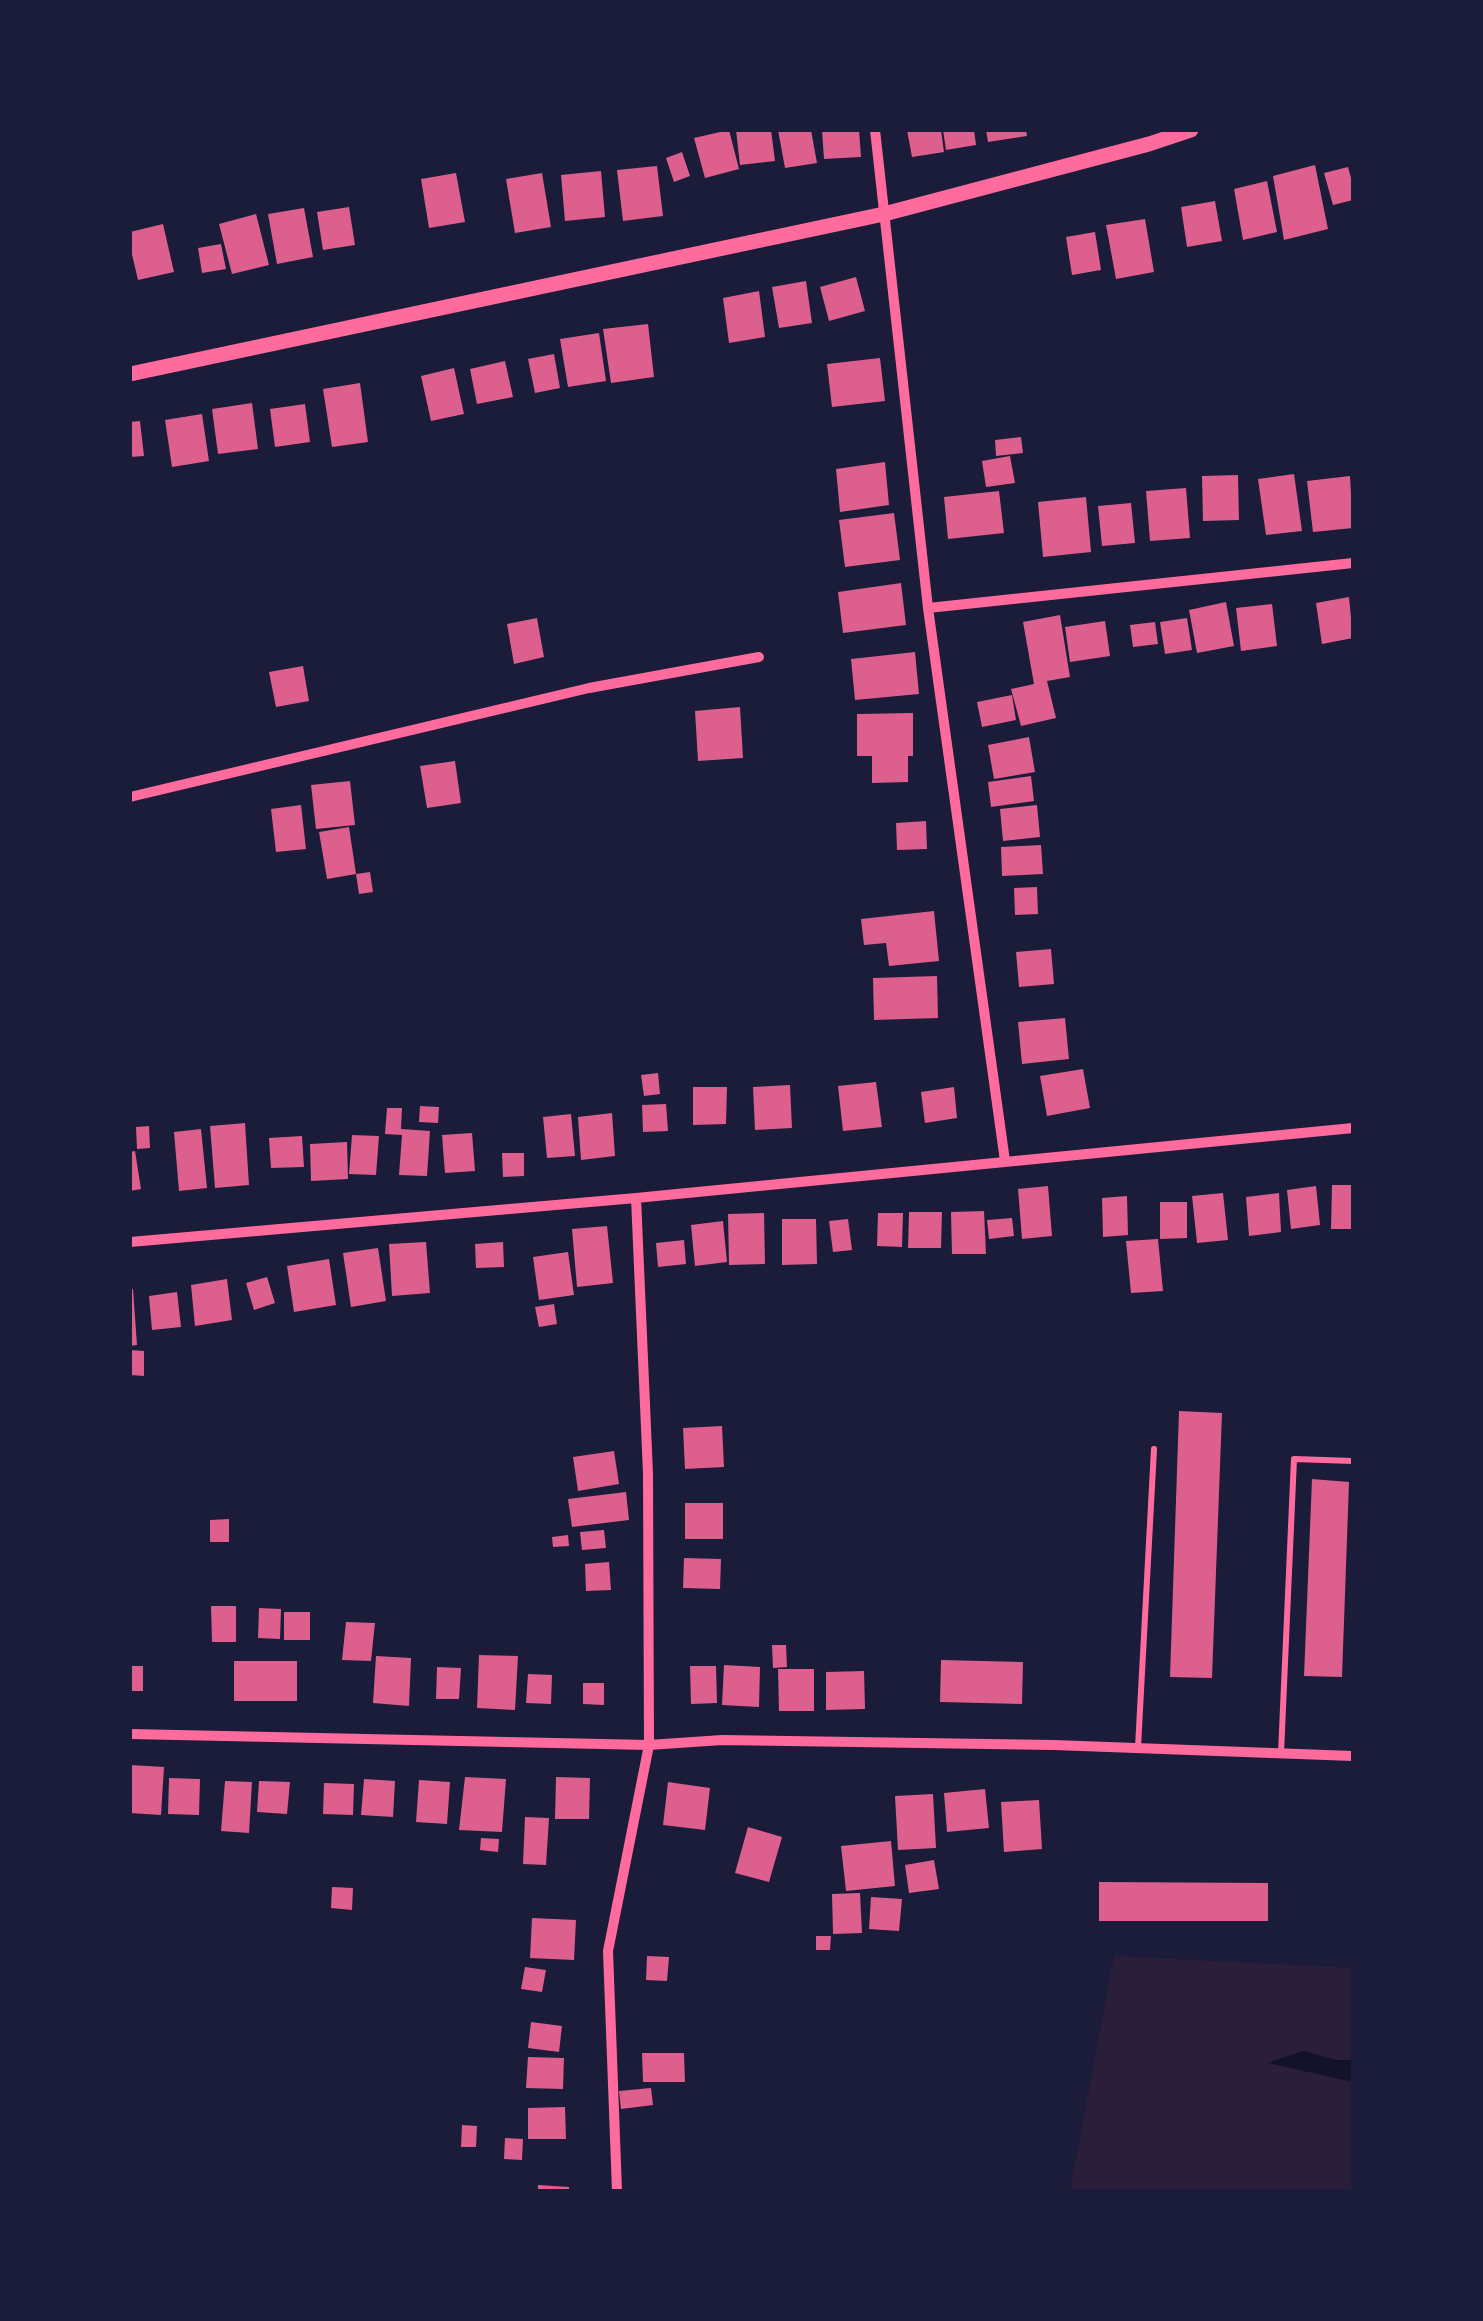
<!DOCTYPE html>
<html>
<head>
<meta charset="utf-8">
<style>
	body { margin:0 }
	#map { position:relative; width:1483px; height:2321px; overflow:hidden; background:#1b1b3a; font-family:Raleway,sans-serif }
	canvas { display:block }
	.frame { position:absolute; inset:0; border:132px solid #1b1b3a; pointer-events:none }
</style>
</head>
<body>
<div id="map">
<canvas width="1483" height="2321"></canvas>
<div class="frame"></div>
</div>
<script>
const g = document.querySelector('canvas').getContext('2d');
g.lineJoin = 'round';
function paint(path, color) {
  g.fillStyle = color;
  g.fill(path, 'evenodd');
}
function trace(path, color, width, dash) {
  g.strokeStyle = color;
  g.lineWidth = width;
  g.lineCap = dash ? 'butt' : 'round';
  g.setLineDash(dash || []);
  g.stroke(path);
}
const green = new Path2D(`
	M1114,1956L1353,1968V2191H1070Z`);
const water = new Path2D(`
	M1303,2051L1337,2060H1353V2082L1268,2063Z`);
const building = new Path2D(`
	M729,130L739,169L705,178L694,138Z
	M736,130H771L775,161L740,165Z
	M778,130H811L817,163L785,168Z
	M822,130H859L861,157L824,159Z
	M907,130H941L944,152L912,157Z
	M943,130H974L976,145L946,150Z
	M986,130H1026L1027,136L988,142Z
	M682,152L690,176L674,182L666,158Z
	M1315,165L1328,229L1284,240L1273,176Z
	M657,166L663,216L623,221L617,170Z
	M1348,167L1353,185V200L1333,205L1324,173Z
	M601,171L605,217L565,221L561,175Z
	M456,173L465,222L429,228L421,179Z
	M542,173L551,227L515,233L506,179Z
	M1267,181L1277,232L1243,240L1234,189Z
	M1215,201L1222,241L1187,247L1181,207Z
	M349,207L355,245L323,250L317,212Z
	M304,208L313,257L277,264L268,214Z
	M256,214L269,265L232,274L219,224Z
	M1145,219L1154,272L1116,279L1106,225Z
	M163,224L174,272L138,280L130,246V232Z
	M1095,232L1101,270L1072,275L1066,237Z
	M221,244L226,269L202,273L198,248Z
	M856,277L865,311L829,321L820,287Z
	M806,281L812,323L779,328L772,287Z
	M759,291L765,337L729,343L723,298Z
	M648,324L654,377L611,383L603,329Z
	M599,333L606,381L568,387L560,339Z
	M554,354L560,388L535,393L528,359Z
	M880,358L885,401L832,407L827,364Z
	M505,361L513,397L477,404L470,369Z
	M454,368L464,414L431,421L421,376Z
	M360,383L368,442L332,447L323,389Z
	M252,403L258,449L218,454L212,409Z
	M305,404L310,442L275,447L270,409Z
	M202,414L209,461L172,467L165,420Z
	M140,421L144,456L130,457V422Z
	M1021,437L1023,453L996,456L995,440Z
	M1010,456L1015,483L986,487L982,461Z
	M885,462L889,505L840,512L836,469Z
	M1294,474L1302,531L1266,535L1258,479Z
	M1238,475L1239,520L1203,521L1202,476Z
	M1350,476L1353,528L1313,532L1307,481Z
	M1186,488L1190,538L1150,541L1146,491Z
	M999,491L1004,533L948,539L944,497Z
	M1086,497L1091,552L1043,557L1038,502Z
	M1131,503L1135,543L1102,546L1098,506Z
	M894,513L900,560L845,567L839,520Z
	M901,583L906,625L843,633L838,592Z
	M1349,597L1353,638L1322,644L1316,603Z
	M1226,602L1234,646L1197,653L1189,610Z
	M1272,604L1277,646L1241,651L1236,608Z
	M1060,615L1070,677L1047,681L1056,718L1021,726L1011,689L1034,684L1023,622Z
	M537,618L544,657L514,664L507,624Z
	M1187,618L1192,650L1165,654L1160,622Z
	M1105,621L1110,656L1070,662L1065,627Z
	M1155,622L1158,644L1133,647L1130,625Z
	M915,652L919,694L855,700L851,659Z
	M303,666L309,701L276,707L269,672Z
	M1012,695L1016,720L982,727L977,702Z
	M740,707L743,758L698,761L695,711Z
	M913,713V756H908V782L872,783V756H857V714Z
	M1029,737L1035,772L994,779L988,745Z
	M455,761L461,803L427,808L420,766Z
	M1031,776L1034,801L991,807L988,782Z
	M350,781L355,825L316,829L311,785Z
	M301,805L306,849L276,852L271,809Z
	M1037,805L1040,837L1003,841L1000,809Z
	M926,821L927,849L897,850L896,823Z
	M349,827L356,874L327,879L319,832Z
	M1041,845L1043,874L1002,876L1001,847Z
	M370,872L373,892L359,894L356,874Z
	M1037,887L1038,914L1015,915L1014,888Z
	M934,911L939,961L889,966L886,943L864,945L861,919Z
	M1051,949L1054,984L1019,987L1016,952Z
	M937,976L938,1018L874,1020L873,978Z
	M1065,1018L1069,1059L1022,1064L1018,1022Z
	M1083,1069L1090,1108L1047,1116L1040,1076Z
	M658,1073L660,1094L644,1096L641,1075Z
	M876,1082L882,1127L843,1131L838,1086Z
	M790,1085L792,1128L755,1130L753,1087Z
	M693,1087H727L726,1124L693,1125Z
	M954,1087L957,1118L925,1123L921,1092Z
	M666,1104L668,1131L643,1132L642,1105Z
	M420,1106L439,1107L438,1123L419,1122Z
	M387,1108H402L401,1129L430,1131L427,1176L399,1175L402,1135L385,1134Z
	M612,1113L615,1156L581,1160L578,1117Z
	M571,1114L575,1156L547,1158L543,1117Z
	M245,1123L249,1185L215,1188L210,1126Z
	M149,1126L150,1148L137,1149L136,1127Z
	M201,1129L207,1188L179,1191L174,1132Z
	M472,1133L475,1171L445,1173L442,1135Z
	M352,1135L379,1136L376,1175L349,1174Z
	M302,1136L304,1167L271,1168L269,1138Z
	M347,1142L348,1179L311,1181L310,1144Z
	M135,1151L141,1189L130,1191V1152Z
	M502,1153H524V1176L503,1177Z
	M1332,1185H1353V1229H1331Z
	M1048,1186L1052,1236L1022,1239L1018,1189Z
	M1316,1186L1320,1225L1291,1229L1287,1190Z
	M1223,1193L1228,1240L1197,1243L1192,1196Z
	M1279,1193L1281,1232L1249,1236L1246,1197Z
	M1127,1196L1128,1235L1103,1237L1102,1198Z
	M1160,1202H1187V1238L1160,1239Z
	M984,1211L986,1254H952L951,1212Z
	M909,1212H942L941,1248H908Z
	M764,1213L765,1264L729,1265L728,1214Z
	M878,1213H903L902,1247L877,1246Z
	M1012,1218L1014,1236L989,1239L987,1220Z
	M782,1219H816L817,1264L782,1265Z
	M848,1219L852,1250L833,1252L829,1221Z
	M723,1221L727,1262L695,1266L691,1225Z
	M607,1226L613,1283L577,1287L572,1229Z
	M1158,1239L1163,1291L1131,1293L1126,1241Z
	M684,1240L686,1264L658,1267L656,1243Z
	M426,1242L430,1293L392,1296L389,1244Z
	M503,1242L504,1267L476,1268L475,1244Z
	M378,1248L386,1301L351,1307L343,1253Z
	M568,1252L574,1295L539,1300L533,1257Z
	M329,1259L336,1305L294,1312L287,1266Z
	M267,1277L275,1303L254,1310L246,1283Z
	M227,1279L232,1320L195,1326L191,1285Z
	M130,1289H133L137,1345L130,1346Z
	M177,1292L181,1327L152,1330L149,1296Z
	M554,1304L557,1324L539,1327L535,1307Z
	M130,1350L144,1351V1376L130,1375Z
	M1179,1411L1222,1413L1212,1678L1170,1677Z
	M722,1426L724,1467L685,1469L683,1428Z
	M614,1451L619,1484L578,1491L573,1457Z
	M1312,1479L1349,1482L1342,1677L1304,1676Z
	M626,1492L629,1520L572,1527L568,1499Z
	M685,1503H723V1539H685Z
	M229,1519V1542H210V1520Z
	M604,1530L606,1548L582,1550L580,1532Z
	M568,1535L569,1546L553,1547L552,1537Z
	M684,1558L721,1559L720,1589L683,1588Z
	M609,1562L611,1590L586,1591L585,1564Z
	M211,1606H236V1642H212Z
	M259,1608L281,1609L280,1639L258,1638Z
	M284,1612H310V1640H284Z
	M346,1622L375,1623L371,1661L342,1660Z
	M772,1645H786L787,1667L773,1668Z
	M479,1655L518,1656L515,1710L477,1708Z
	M376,1656L411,1658L409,1706L373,1703Z
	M941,1660L1023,1662L1022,1704L940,1702Z
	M234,1661H297V1701H234Z
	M724,1665L760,1667L759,1707L722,1705Z
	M130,1666H143V1691H130Z
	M690,1666H716L717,1703L691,1704Z
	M437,1667L461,1668L459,1699H436Z
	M778,1669H814V1711H779Z
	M864,1671L865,1709L826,1710V1672Z
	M528,1674L552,1675L551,1704L526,1703Z
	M583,1683H604V1705L583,1704Z
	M130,1765L164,1767L161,1815L130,1813Z
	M465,1777L506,1779L502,1832L459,1830Z
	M556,1777L590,1778L589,1819H555Z
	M169,1778L200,1779L199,1815L168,1814Z
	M364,1779L395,1781L393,1817L361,1815Z
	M419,1780L450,1782L447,1824L416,1822Z
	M225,1781L252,1782L249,1833L221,1831Z
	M259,1781L290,1782L287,1814L257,1812Z
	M668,1782L710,1788L705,1830L663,1825Z
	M324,1783L354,1784L353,1815L323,1814Z
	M985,1789L989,1828L947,1832L944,1793Z
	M933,1794L936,1848L898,1850L895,1796Z
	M1039,1800L1042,1849L1004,1852L1001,1802Z
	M525,1817L549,1818L546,1865L523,1864Z
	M748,1827L782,1837L769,1882L735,1873Z
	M481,1838L499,1839L498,1852L480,1850Z
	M891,1841L895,1886L846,1891L841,1846Z
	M934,1860L939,1889L909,1893L905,1865Z
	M1099,1882L1268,1883V1921H1099Z
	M332,1887L353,1888L352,1910L331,1908Z
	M860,1893L862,1933L833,1934L832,1894Z
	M871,1897L902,1899L899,1931L869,1929Z
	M532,1918L576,1920L574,1960L530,1958Z
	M816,1936H831L830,1950H816Z
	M647,1956L669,1957L667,1981L646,1980Z
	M525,1967L546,1970L542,1992L521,1989Z
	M531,2022L562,2026L559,2052L528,2048Z
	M642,2053H684L685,2082H643Z
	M528,2057L564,2058L563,2089L526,2088Z
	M651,2088L653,2105L621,2109L619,2091Z
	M565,2107L566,2139H528V2108Z
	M462,2125L477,2126L476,2147H461Z
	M505,2138L523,2139L522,2160L504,2159Z
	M538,2185L569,2187V2191H538Z`);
const service = new Path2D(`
	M1138,1747L1154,1449
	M1281,1753L1294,1459L1353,1461`);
const minor = new Path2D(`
	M875,130L928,608L1005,1161
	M928,608L1353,563
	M130,797L589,688L759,657
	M130,1242L636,1198L1353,1128
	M130,1734L649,1745L722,1740L1054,1745L1353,1756
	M617,2191L608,1951L649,1745L648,1474L636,1198`);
const tertiary = new Path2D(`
	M130,374L884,214L1149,144L1191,130`);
paint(green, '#2a1e3b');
paint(water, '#12122b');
paint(building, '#dd5f8e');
trace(service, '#ff6b9d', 6);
trace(minor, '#ff6b9d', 10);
trace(tertiary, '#ff6b9d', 15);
</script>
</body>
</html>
